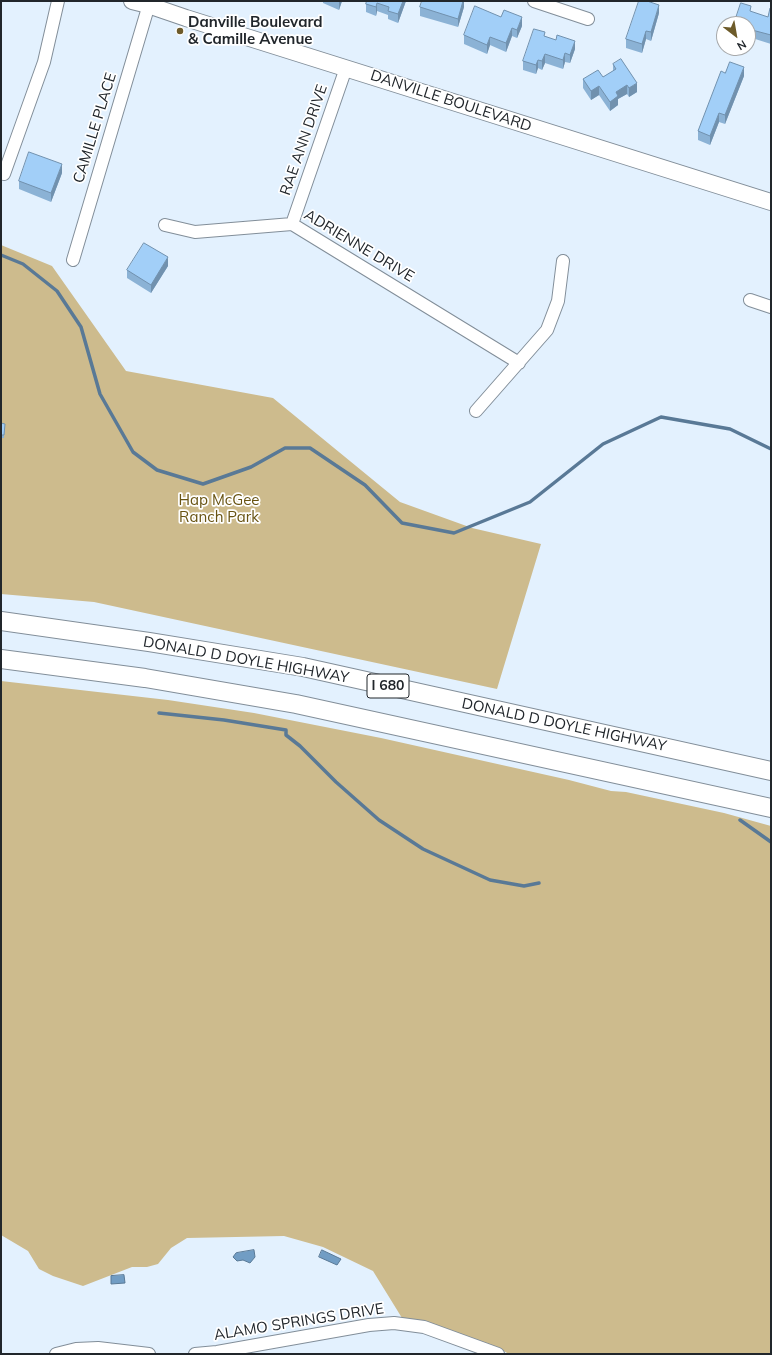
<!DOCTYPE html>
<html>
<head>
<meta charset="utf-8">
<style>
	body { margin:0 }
	#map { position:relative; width:772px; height:1355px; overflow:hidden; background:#e3f1fe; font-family:Mulish,sans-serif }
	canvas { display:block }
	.frame { position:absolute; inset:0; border:2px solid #21262b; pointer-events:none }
	.north { position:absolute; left:716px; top:16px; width:40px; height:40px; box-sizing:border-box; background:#fff; border:1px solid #a6a8aa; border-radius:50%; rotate:149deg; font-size:11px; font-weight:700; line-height:16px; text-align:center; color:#21262b }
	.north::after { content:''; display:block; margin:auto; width:14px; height:18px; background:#6d5b2a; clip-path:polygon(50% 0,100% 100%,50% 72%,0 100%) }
</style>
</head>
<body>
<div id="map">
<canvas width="772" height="1355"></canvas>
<div class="frame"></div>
<div class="north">N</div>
</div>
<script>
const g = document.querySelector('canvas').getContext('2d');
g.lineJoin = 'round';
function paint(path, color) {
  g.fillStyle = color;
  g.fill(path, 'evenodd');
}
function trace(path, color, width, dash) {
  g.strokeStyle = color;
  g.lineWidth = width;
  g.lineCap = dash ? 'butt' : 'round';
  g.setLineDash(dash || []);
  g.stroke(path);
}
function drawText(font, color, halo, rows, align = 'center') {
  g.font = font + ' Mulish,sans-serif';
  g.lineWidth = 3.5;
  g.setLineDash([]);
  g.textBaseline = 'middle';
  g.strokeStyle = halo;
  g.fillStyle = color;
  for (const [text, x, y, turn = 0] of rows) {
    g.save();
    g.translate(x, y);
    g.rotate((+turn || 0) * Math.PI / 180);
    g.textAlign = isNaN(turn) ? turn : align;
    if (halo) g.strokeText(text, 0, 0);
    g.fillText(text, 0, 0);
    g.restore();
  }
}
const green = new Path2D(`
	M1,245L52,266L126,371L273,398L400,502L472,528L541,544L497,689L94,602L1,594Z
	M1,681L168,700L254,713L381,738L569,780L611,791L626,792L724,813L771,826V1354H509L500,1349L427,1322L402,1318L373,1271L323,1247L284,1236L187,1238L171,1248L158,1264L147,1267H132L83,1286L53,1276L39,1269L28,1251L1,1235Z`);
const water = new Path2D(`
	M254,1250L255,1257L250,1263L243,1260L237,1261L233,1257L236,1253Z
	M322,1250L341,1259L337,1265L319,1257Z
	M124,1275L125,1283L111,1284V1276Z`);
const stream = new Path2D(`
	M1,255L23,264L57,291L81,327L100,394L133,452L157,470L203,484L251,467L285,448H310L365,485L402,523L454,533L530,502L603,444L661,417L730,429L771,449
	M159,713L224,720L286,730V735L300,746L336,782L379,820L423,849L490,880L524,886L539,883
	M740,820L771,842`);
const minor = new Path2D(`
	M534,1L588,19
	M4,174L44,62L58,1
	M292,224L346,68
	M165,225L195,232L292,224L519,363
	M73,260L150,1
	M750,300L771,307
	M476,411L547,330L558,301L563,261
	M56,1354L76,1349L98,1348L149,1354
	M195,1354L217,1352L369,1325L394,1323L424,1327L498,1354`);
const major = new Path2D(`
	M132,1L148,5L186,18L771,202`);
const highway = new Path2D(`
	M1,621L149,642L303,667L771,771
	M1,659L145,678L296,704L771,808`);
const wall = new Path2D(`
	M323,1H342L339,10L323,3Z
	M367,1H406L398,23L388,19V15L377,11L376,16L366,12V4Z
	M464,1V7L458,27L420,16V7Z
	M771,8V44L752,38L750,42H748V24L751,12L768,17Z
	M659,13L651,41L646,39L642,53L626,48V39Z
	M522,26L517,38L512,36L506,52L490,45L487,54L464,44V35Z
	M545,36L575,49L570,63L565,62L563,69L545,63L542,70L538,68L536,74L523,70V61Z
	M613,64L637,92L629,97L627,94L618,99V105L610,111L599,95L591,100L583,88V79L603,77L613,71Z
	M725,73L744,76L725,124L719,122L710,145L698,140V131Z
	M62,173L51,202L19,189V181Z
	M168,266L151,293L127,278V270Z
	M1,423L5,427L4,438H1Z`);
const shadedWall = new Path2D(`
	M339,1H342L339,10Z
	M403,1H406L398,23V14Z
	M463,1H464V7L458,27V19Z
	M377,3V11L376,16V7Z
	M659,5V13L651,41V32Z
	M522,17V26L517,38V30Z
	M512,28V36L506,52V43Z
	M752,30V38L750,42V34Z
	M646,31V39L642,53V44Z
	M490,37V45L487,54V45Z
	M575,41V49L570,63V55Z
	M565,53V62L563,69V60Z
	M545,54V63L542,70V61Z
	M538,60V68L536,74V65Z
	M744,67V76L725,124V115Z
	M637,83V92L629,97V88Z
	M627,85V94L618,99V105L610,111V102L616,92Z
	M599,86V95L591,100V91Z
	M719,113V122L710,145V136Z
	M62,164V173L51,202V193Z
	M168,257V266L151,293V285Z`);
const building = new Path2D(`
	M367,1H403L398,14L388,11L389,7L377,3L376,7L366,4Z
	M422,1H463L458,19L420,7Z
	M639,1H647L659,5L651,32L646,31L642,44L626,39Z
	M741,3L751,6L750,11L768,17L770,8H771V35L752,30L750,34L748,33V24H734Z
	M475,6L501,17L504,10L522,17L517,30L512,28L506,43L490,37L487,45L464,35Z
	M534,29L545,32L544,36L556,40L557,35L575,41L570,55L565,53L563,60L545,54L542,61L538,60L536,65L523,61Z
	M621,59L637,83L629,88L627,85L616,92L618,96L610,102L599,86L591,91L583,79L598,70L603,77L616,69L613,64Z
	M730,62L744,67L725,115L719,113L710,136L698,131L721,71L725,73Z
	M29,152L62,164L51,193L19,181Z
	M144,243L168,257L151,285L127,270Z
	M1,423L5,424L4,435H1Z`);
const markers = [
	[180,31,4,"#6d5b2a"]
];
const shields = [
	[388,686,42]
];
const shieldNames = [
	["I 680",388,686]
];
const poiNames = [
	["Danville Boulevard",188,22],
	["& Camille Avenue",188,39]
];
const streetNames = [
	["DANVILLE BOULEVARD",451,101,18],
	["CAMILLE PLACE",95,128,-73],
	["RAE ANN DRIVE",304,140,-71],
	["ADRIENNE DRIVE",359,246,31],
	["DONALD D DOYLE HIGHWAY",246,660,10],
	["DONALD D DOYLE HIGHWAY",564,725,12],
	["ALAMO SPRINGS DRIVE",299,1322,-9]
];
const parkNames = [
	["Hap McGee",219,500],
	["Ranch Park",219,517]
];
paint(green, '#cdbb8d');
paint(water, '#719dc4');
trace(water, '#597996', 1);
trace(stream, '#597996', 3.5);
trace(minor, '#828e99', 14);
trace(major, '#828e99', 18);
trace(highway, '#828e99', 20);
trace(minor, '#fff', 12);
trace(major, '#fff', 16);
trace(highway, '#fff', 18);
paint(wall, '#8bb2d5');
paint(shadedWall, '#7191ae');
paint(building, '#a2cff8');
trace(building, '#7191ae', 1);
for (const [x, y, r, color] of markers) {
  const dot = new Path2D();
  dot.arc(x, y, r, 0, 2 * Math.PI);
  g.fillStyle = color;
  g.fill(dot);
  trace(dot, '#fff', 1.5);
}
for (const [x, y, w] of shields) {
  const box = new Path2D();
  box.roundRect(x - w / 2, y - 12, w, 24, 3);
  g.fillStyle = '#fff';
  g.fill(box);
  trace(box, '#21262b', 1);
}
drawText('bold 14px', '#21262b', null, shieldNames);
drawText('bold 15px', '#21262b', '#fff', poiNames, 'left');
drawText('15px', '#21262b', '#fff', streetNames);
drawText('15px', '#685312', '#fff', parkNames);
</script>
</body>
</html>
